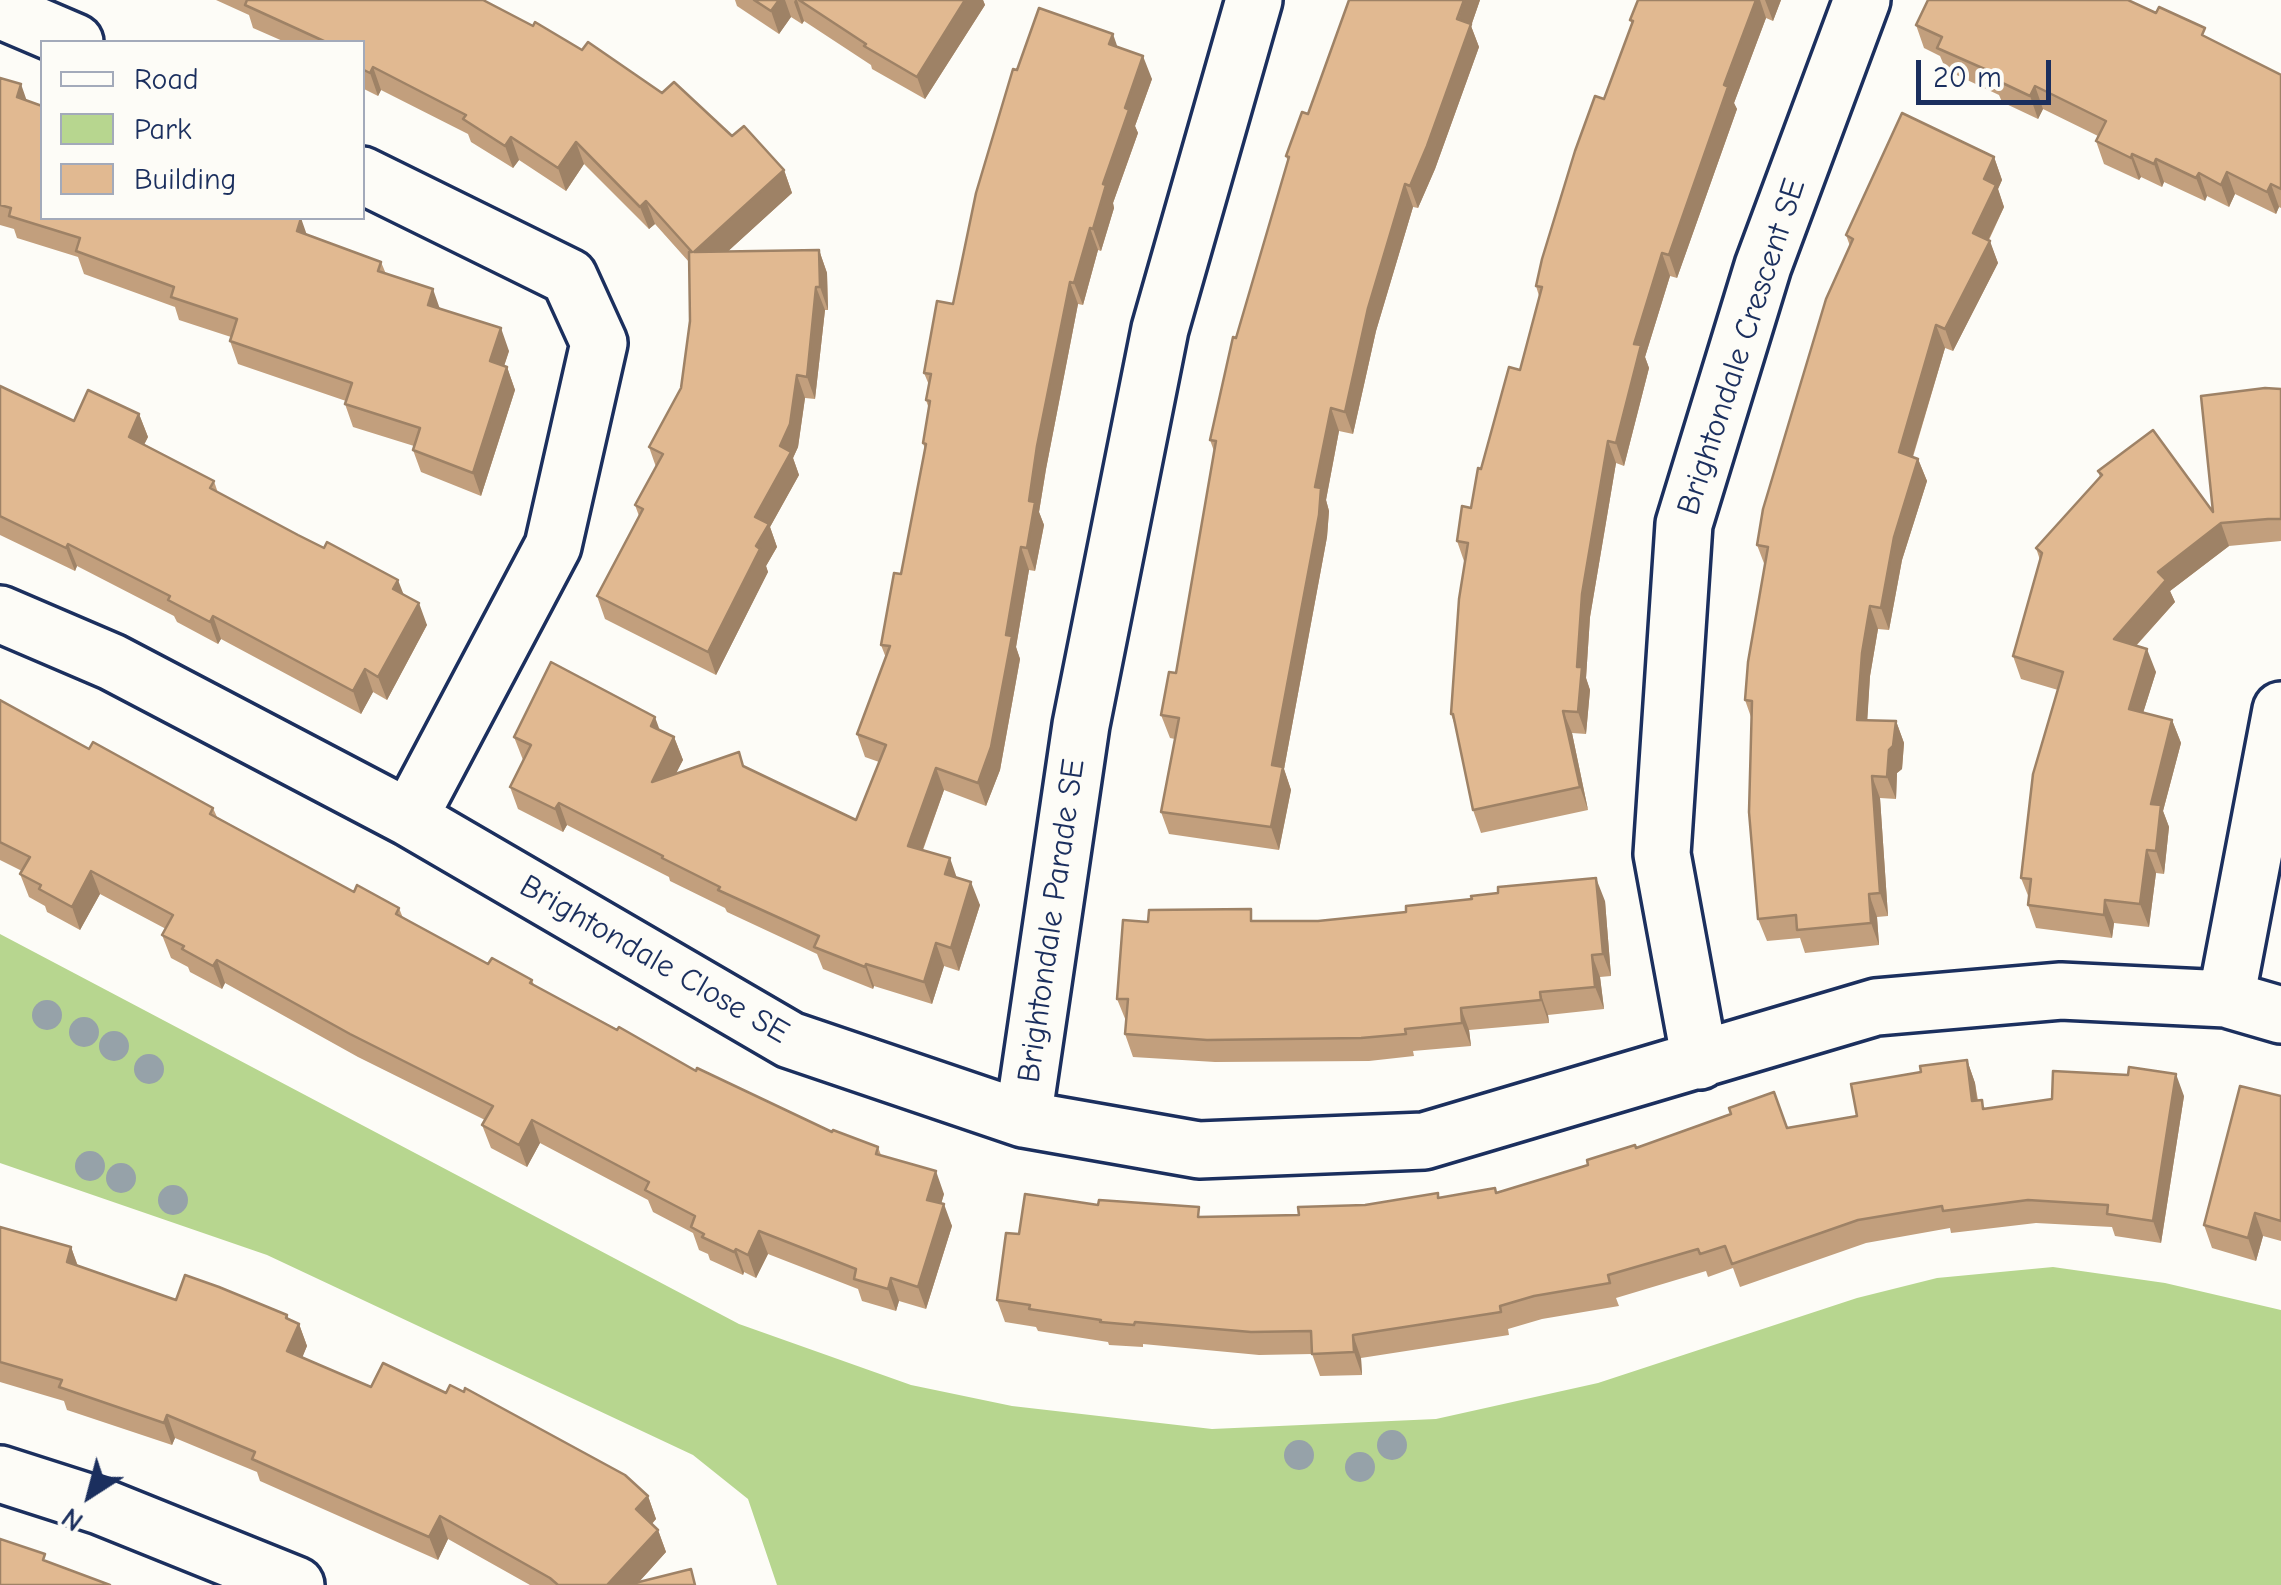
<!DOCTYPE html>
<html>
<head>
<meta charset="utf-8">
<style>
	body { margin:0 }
	#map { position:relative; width:2281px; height:1585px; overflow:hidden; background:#fdfcf7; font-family:"Comic Neue",sans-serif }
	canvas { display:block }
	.legend { position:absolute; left:40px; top:40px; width:325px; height:180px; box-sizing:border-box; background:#fdfcf7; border:2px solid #a3aaba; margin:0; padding:12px 18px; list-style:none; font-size:30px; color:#1b2f5e }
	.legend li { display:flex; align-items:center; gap:20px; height:50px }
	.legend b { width:50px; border:2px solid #a3aaba }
	.north { position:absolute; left:40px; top:1445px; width:100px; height:100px; -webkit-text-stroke:8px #fdfcf7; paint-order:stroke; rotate:216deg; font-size:28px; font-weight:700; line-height:40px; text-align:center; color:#1b2f5e }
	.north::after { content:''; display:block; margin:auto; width:35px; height:45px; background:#1b2f5e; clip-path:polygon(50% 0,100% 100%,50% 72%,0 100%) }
	.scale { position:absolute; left:1916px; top:60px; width:135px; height:45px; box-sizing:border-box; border:5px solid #1b2f5e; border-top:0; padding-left:12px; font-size:30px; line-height:35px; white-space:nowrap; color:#1b2f5e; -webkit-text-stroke:8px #fdfcf7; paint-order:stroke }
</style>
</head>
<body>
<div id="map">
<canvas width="2281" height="1585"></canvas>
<ul class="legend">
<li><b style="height:12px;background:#fdfcf7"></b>Road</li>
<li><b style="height:28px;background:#b7d68f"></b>Park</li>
<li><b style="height:28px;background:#e1b991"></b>Building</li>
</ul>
<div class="north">N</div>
<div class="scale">20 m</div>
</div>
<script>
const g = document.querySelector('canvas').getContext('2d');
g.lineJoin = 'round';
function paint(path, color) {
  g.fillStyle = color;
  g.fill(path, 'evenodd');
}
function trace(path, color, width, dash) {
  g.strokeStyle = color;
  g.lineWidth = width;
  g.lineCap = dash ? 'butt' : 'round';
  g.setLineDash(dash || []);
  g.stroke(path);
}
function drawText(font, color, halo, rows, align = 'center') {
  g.font = font + ' "Comic Neue",sans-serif';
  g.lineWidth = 9;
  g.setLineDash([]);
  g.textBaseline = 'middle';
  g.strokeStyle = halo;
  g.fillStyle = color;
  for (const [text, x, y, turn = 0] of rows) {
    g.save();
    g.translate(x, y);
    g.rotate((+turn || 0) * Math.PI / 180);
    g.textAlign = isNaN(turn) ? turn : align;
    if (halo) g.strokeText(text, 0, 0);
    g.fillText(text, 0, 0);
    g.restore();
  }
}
const green = new Path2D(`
	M0,934L739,1324L911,1385L1012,1406L1212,1429L1436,1419L1598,1383L1857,1298L1937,1278L2053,1267L2165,1283L2281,1310V1585H777L748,1499L693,1455L267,1255L0,1163Z`);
const minor = new Path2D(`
	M0,10L75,42
	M362,175L569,277L599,343L553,546L409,818
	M0,614L112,662L409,818L790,1040L1023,1119L1199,1150L1424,1141L1876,1007L2061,991L2226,999L2281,1015
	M2226,999L2281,710
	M1700,1061L1662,854L1684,524L1763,266L1862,0
	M1023,1119L1081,725L1160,329L1254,0
	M0,1474L100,1506L296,1585`);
const trees = [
	[47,1015],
	[84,1032],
	[114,1046],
	[149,1069],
	[90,1166],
	[121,1178],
	[173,1200],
	[1392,1445],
	[1299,1455],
	[1360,1467]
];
const wall = new Path2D(`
	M216,0H483L662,93L784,170L792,193L727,252L819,250L827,273L828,310H825L815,399L805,398L798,447L793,458L799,475L770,527L777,547L766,566L768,572L716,675L605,619L597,596L639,516L635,505L656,467L649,447L681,388L690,321L689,262L655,224L649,229L584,164L566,191L519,160L513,168L471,142L468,134L381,90L378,96L362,88V42H285L253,28L249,15Z
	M735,0H983L985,5L925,99L872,69L871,65L804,21L802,24L791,17L779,34L737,6Z
	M1349,0H1480L1471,26L1479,47L1435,169L1418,208L1413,207L1376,331L1353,434L1339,431L1326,500L1329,511L1327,537L1284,769L1291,790L1279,850L1169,834L1161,812L1175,739L1170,738L1161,715L1176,673L1214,451L1210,440L1236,338L1288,162L1286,156L1308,114Z
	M1638,0H1781L1773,21L1766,18L1734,103L1737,109L1677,278L1670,276L1645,357L1649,368L1624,466L1616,463L1590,617L1586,678L1590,690L1586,734L1572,733L1588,810L1481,833L1473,810L1457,731L1451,714L1465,564L1457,541L1471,508L1481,469L1520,370L1539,296L1536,286L1632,25L1630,20Z
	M1916,25L2209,39L2281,75V208L2279,207L2276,214L2235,194L2229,207L2207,196L2205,201L2164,182L2162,187L2141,177L2139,180L2104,164L2096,141L2098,136L2043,109L2038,119L2002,102L1999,95L1946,70L1940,56L1924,48Z
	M1117,47L1152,79L1135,126L1138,133L1113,203L1114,208L1101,251L1098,250L1083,305L1078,304L1046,469L1039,512L1044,525L1035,571L1029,570L1016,647L1020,659L1000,770L986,806L944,790L923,850L957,878L980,905L959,971L944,966L932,1004L874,986L873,989L823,969L817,954L727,912L725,908L670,881L669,877L567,825L563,832L518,809L510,787L523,760L514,737L660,730L674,737L683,760L675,774L744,766L856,820L879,762L865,757L857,734L886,658L881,645L901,574L925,449L923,443L929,409L926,400L929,385L924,373L953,304L1017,70Z
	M0,78L42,218L307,235L381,262L386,274L509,351L504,366L507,367L515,390L481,496L421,472L413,450L414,446L353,427L345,404L346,401L238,364L230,341L231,337L179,320L175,307L84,274L78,257L17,238L14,229L0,225Z
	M1994,157L2002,180L1998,189L2004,207L1989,240L1998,263L1953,351L1945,348L1913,457L1918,459L1927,481L1902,560L1889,630L1878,629L1870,676L1867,720L1896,721L1904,743L1902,769L1897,773L1896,799L1880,798L1888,916L1877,917L1879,945L1805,953L1800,938L1767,941L1758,919L1751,717L1745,700L1765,566L1757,545L1850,246L1846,235Z
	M0,386L74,421L139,414L148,437L144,444L214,481L218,493L403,594L427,625L387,700L373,692L361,714L221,639L218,644L177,622L174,616L77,566L75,571L0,535Z
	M2281,389V541L2229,546L2170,591L2175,602L2136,646L2156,672L2143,713L2172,720L2181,743L2163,811L2169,827L2164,874L2156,873L2149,927L2114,923L2112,938L2036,928L2028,905L2029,898L2021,878L2058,690L2021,679L2013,656L2040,560L2036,548L2100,477L2098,471L2213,512Z
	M0,700L89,749L213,808L217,817L354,892L399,908L403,918L488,964L532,980L534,985L696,1071L832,1132L878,1147L881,1155L944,1194L941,1203L952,1226L926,1309L899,1301L896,1311L862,1301L858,1289L768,1254L756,1278L744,1272L743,1275L710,1260L708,1254L699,1250L693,1233L653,1212L648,1200L540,1143L527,1167L491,1148L482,1125L485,1120L358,1057L225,983L222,989L190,972L188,967L171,958L162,935L166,929L100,894L80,930L47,912L45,906L29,897L20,874L22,871L0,860Z
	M1605,901L1611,976L1600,977L1604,1009L1548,1015L1549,1023L1469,1030L1471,1046L1413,1051L1414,1056L1369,1061L1215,1062L1133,1057L1125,1034L1126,1021L1117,999L1255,921H1318Z
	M1967,1060L1975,1083L1978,1100L1985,1108L2184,1096L2161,1243L2115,1236L2112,1227L2036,1223L1951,1233L1950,1228L1866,1243L1740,1287L1733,1268L1708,1277L1706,1271L1616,1298L1619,1306L1542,1319L1508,1329L1509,1335L1361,1358L1362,1375L1320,1376L1312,1354L1259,1355L1143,1344V1347L1109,1345L1108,1342L1038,1331L1036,1327L1005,1322L997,1300L1019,1234L1202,1217L1299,1215L1365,1205L1497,1193L1588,1165L1636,1148L1787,1128L1857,1116L1921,1072Z
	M2281,1096V1241L2263,1236L2256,1261L2212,1248L2204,1225Z
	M0,1227L71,1247L78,1266L176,1300L289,1319L299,1324L307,1346L302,1357L371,1387L648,1496L656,1519L652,1524L658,1530L666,1552L639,1582L697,1585H530L448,1539L438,1560L260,1481L257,1472L175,1438L172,1445L67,1410L64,1401L0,1382Z`);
const shadedWall = new Path2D(`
	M779,0H785L791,17L779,34L771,11Z
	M795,0H797L804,21L802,24L794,2Z
	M965,0H983L985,5L925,99L917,77Z
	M1464,0H1480L1471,26L1479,47L1435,169L1418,208L1410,186Z
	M1756,0H1760L1766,18L1734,103L1737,109L1677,278L1669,255L1724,85Z
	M1765,0H1781L1773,21Z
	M1113,34L1121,57L1109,44Z
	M1143,56L1152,79L1135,126L1138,133L1113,203L1114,208L1101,251L1093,229L1103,184L1125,108Z
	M373,67L381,90L378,96L370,73Z
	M21,84L29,107L17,97Z
	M2035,86L2043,109L2038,119L2030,96Z
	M511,137L519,160L513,168L505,146Z
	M576,142L584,164L566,191L558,168Z
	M2132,154L2141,177L2139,180L2131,158Z
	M1994,157L2002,180L1998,189L2004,207L1981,255L1973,233L1984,179Z
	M2156,159L2164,182L2162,187L2154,164Z
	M784,170L792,193L702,275L694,252Z
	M2227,172L2235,194L2229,207L2221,185Z
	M2199,173L2207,196L2205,201L2196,178Z
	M1405,184L1413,207L1376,331L1353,434L1345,412L1368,308Z
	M2271,184L2279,207L2276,214L2267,192Z
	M646,201L655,224L649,229L640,207Z
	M301,218L309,241L297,231Z
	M1090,228L1098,250L1083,305L1074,283Z
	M1990,241L1998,263L1953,351L1945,329Z
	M819,250L827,273L828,310L820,287Z
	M1662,253L1670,276L1645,357L1649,368L1624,466L1616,443L1634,344Z
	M1070,282L1078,304L1046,469L1039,512L1044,525L1035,571L1027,548L1029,501L1037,446Z
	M816,287L825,310L815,399L807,377Z
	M433,289L441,312L428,305Z
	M1936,325L1945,348L1907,475L1899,452Z
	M501,328L509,351L498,384L490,361Z
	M507,367L515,390L481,496L473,473Z
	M797,375L805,398L798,447L793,458L799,475L770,527L777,547L766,566L768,572L716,675L708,652L756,546L755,517L780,446Z
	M1331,408L1339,431L1326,500L1329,511L1327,537L1284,769L1291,790L1279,850L1271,827L1272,765L1315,487Z
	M139,414L148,437L137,459L129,437Z
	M1608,441L1616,463L1590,617L1586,678L1590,690L1586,734L1578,712L1577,667L1582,594Z
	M1918,459L1927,481L1902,560L1889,630L1881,608L1894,537Z
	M2221,523L2229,546L2170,591L2175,602L2122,661L2114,639L2158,572Z
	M68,544L77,566L75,571L66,548Z
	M1021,547L1029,570L1016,647L1020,659L1000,770L986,806L978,783Z
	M398,580L407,603L393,589Z
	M419,603L427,625L387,700L378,677Z
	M1870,606L1878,629L1870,676L1866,742L1857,720L1862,653Z
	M213,616L221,639L218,644L210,622Z
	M2147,649L2156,672L2137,732L2129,709Z
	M365,669L373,692L361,714L353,691Z
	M1563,711L1572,733L1588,810L1580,787Z
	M655,717L663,739L651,726Z
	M2172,720L2181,743L2163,811L2169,827L2164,874L2156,851L2151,804Z
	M1896,721L1904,743L1902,769L1897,773L1896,799L1887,777L1889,750Z
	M674,737L683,760L660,805L652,782Z
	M936,768L944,790L916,868L908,846Z
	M1872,776L1880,798L1888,916L1880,893Z
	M559,803L567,825L563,832L555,809Z
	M2147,850L2156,873L2149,927L2140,904Z
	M950,858L958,881L945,874Z
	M91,871L100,894L80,930L72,907Z
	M1596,878L1605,901L1611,976L1603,954Z
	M971,882L980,905L959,971L951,948Z
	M1869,894L1877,917L1879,945L1871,923Z
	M2105,900L2114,923L2112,938L2104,915Z
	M936,943L944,966L932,1004L924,982Z
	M1592,955L1600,977L1604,1009L1595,987Z
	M217,960L225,983L222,989L213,966Z
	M866,964L874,986L873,989L865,967Z
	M1540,992L1548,1015L1549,1023L1541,1000Z
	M1461,1008L1469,1030L1471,1046L1462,1023Z
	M1967,1060L1975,1083L1980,1124L1972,1101Z
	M2176,1074L2184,1096L2161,1243L2153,1221Z
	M532,1120L540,1143L527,1167L519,1145Z
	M936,1171L944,1194L936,1222L927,1200Z
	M944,1204L952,1226L926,1309L918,1287Z
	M2255,1213L2263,1236L2256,1261L2248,1238Z
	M759,1231L768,1254L756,1278L748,1255Z
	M71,1247L79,1270L67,1262Z
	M736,1249L744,1272L743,1275L734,1252Z
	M891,1278L899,1301L896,1311L888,1289Z
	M287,1315L294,1334L299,1324L307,1346L296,1373L287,1351L286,1318Z
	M1353,1335L1361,1358L1362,1375L1354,1352Z
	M167,1415L175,1438L172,1445L164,1423Z
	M648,1496L656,1519L644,1532L636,1509Z
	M440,1516L448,1539L438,1560L429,1537Z
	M658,1530L666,1552L636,1585H607Z`);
const building = new Path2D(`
	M247,0H483L533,26L535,22L582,50L588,42L662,93L674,82L732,136L744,126L784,170L694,252L819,250L820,287H816L807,377L797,375L790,424L780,446L791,452L755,517L769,524L756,546L760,549L708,652L597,596L643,509L635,505L663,454L649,447L681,388L690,321L689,252H692L646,201L640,207L576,142L558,168L511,137L505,146L463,119L466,115L373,67L370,73L362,69V42H326L245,5Z
	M754,0H779L771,11Z
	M799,0H965L917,77L864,46L866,44Z
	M1349,0H1464L1457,19L1471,24L1427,146L1410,186L1405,184L1368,308L1345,412L1331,408L1315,487L1321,488L1319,515L1272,765L1283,767L1271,827L1161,812L1179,718L1161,715L1169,672L1176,673L1216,441L1210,440L1233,337L1236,338L1289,157L1286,156L1302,112L1308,114Z
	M1638,0H1756L1724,85L1728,87L1669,255L1662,253L1634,344L1641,345L1616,443L1608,441L1582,594L1577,667H1582L1578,712L1563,711L1580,787L1473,810L1453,714H1451L1459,599L1468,543L1457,541L1462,506L1471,508L1478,468L1481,469L1509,367L1520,370L1542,287L1536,286L1542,259L1575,151L1595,96L1604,99L1633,21L1630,20Z
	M1928,0H2128L2156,13L2159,7L2205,28L2202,35L2281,75V189L2271,184L2267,192L2227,172L2221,185L2199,173L2196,178L2156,159L2154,164L2132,154L2131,158L2096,141L2106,121L2035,86L2030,96L1994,79L1996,74L1937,48L1942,37L1916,25Z
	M1039,8L1113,34L1109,44L1143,56L1125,108L1129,110L1103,184L1106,185L1093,229L1090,228L1074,283L1070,282L1037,446L1029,501L1035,502L1027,548L1021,547L1006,635L1012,636L991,747L978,783L936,768L908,846L950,858L945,874L971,882L951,948L936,943L924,982L866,964L865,967L814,947L819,936L718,890L720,887L662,858L663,856L559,803L555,809L510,787L531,745L514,737L551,662L655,717L651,726L674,737L652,782L739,752L743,766L856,820L886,745L857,734L890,646L881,645L894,573L901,574L926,444L923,443L930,401L926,400L931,374L924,373L937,301L953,304L976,193L1013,69L1017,70Z
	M0,78L21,84L17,97L42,106V218H301L297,231L381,262L378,271L433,289L428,305L501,328L490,361L507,367L473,473L413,450L420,428L345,404L352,383L230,341L237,319L171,297L174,287L76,251L80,238L9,216L11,208L0,205Z
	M1902,113L1994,157L1984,179L1996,185L1973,233L1990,241L1945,329L1936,325L1899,452L1918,459L1894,537L1881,608L1870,606L1862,653L1857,720L1896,721L1893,746L1889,750L1887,777L1872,776L1880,893L1869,894L1871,923L1797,930L1796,915L1758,919L1749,812L1752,701L1745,700L1748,662L1768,547L1757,545L1763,509L1826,299L1853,239L1846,235Z
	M0,386L74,421L88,390L139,414L129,437L214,481L210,488L298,535L324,548L327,542L398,580L393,589L419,603L378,677L365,669L353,691L213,616L210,622L168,600L170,596L68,544L66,548L0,516Z
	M2265,388L2281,389V519H2268L2221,523L2158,572L2166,580L2114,639L2147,649L2129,709L2172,720L2151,804L2161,805L2156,851L2147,850L2140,904L2105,900L2104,915L2028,905L2031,879L2021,878L2033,774L2063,672L2013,656L2042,553L2036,548L2102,475L2098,471L2153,430L2213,512L2201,396Z
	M0,700L89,749L93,742L213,808L210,814L354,892L357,885L399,908L396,914L488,964L492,958L532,980L530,983L617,1030L619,1027L696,1071L697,1068L832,1132L833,1130L878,1147L876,1154L936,1171L927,1200L944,1204L918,1287L891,1278L888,1289L854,1279L856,1269L759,1231L748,1255L736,1249L734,1252L702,1237L704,1234L691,1227L695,1216L645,1190L649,1182L532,1120L519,1145L482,1125L493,1106L350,1034L217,960L213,966L182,949L184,946L162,935L173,915L91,871L72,907L39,889L41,885L20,874L30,857L0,842Z
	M1596,878L1603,954L1592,955L1595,987L1540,992L1541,1000L1461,1008L1462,1023L1405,1029L1406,1034L1361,1038L1207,1040L1125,1034L1128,999H1117L1123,920L1148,922L1149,910L1251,909V921H1318L1406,912V906L1472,899L1471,896L1498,893V887Z
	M1967,1060L1972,1101L1982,1100L1983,1109L2052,1099L2053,1071L2128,1075L2129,1067L2176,1074L2153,1221L2107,1214L2108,1205L2028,1200L1943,1211L1942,1206L1858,1220L1732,1264L1725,1246L1700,1254L1698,1249L1608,1275L1610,1283L1534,1296L1500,1306L1501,1312L1353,1335L1354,1352L1312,1354L1311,1331L1251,1332L1135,1322L1134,1325L1100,1322L1101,1320L1029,1309L1030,1305L997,1300L1006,1233L1019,1234L1025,1194L1098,1205L1099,1200L1199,1207L1198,1217L1299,1215L1298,1207L1365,1205L1438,1193V1198L1495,1188L1496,1193L1588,1165L1587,1160L1635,1145L1636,1148L1731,1114L1729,1108L1774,1092L1787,1128L1857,1116L1851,1084L1921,1072L1920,1066Z
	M2240,1086L2281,1096V1221L2255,1213L2248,1238L2204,1225Z
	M0,1227L71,1247L67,1262L176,1300L185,1275L219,1287L287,1315L286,1318L299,1324L287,1351L371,1387L383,1363L446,1393L450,1385L464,1392L465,1388L625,1475L648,1496L636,1509L658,1530L607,1585H558L550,1578L440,1516L429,1537L252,1459L255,1452L167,1415L164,1423L59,1387L62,1380L0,1362Z
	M0,1539L45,1554L43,1560L110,1585H0Z
	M691,1569L695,1585H627Z`);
const streetNames = [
	["Brightondale Crescent SE",1742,347,-72],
	["Brightondale Parade SE",1052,921,-82],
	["Brightondale Close SE",654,960,30]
];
paint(green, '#b7d68f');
trace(minor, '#1b2f5e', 62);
trace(minor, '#fdfcf7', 55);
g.fillStyle = '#96a2a9';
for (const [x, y] of trees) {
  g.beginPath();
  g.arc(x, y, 15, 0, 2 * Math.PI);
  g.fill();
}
paint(wall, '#c29f7d');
paint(shadedWall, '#9e8266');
paint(building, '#e1b991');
trace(building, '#9e8266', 2.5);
drawText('32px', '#1b2f5e', '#fdfcf7', streetNames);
</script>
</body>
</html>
